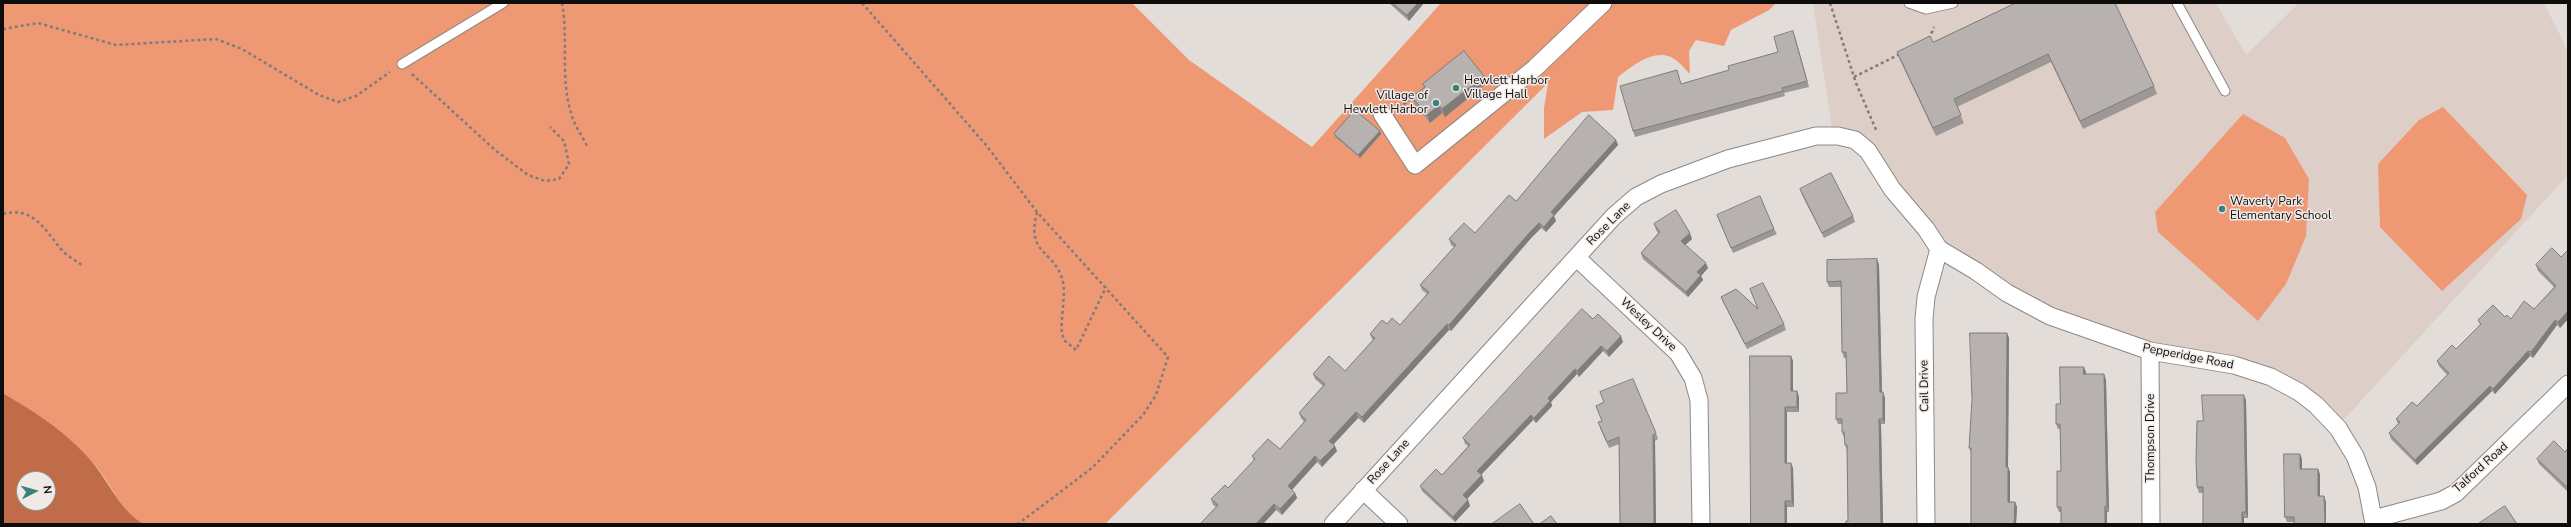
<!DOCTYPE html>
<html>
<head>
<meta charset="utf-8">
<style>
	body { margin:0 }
	#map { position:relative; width:2571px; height:527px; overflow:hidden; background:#e3ddda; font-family:"Nunito Sans",sans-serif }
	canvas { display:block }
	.frame { position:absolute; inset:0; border:4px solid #0f0d0c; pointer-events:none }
	.north { position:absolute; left:16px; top:471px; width:40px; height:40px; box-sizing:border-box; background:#f0eae7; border:1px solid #96928f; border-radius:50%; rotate:84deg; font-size:11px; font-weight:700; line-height:16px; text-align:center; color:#0f0d0c }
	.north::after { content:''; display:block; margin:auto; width:14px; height:18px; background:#3a817b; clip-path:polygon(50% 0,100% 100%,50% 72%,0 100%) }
</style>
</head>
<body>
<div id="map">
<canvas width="2571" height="527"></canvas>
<div class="frame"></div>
<div class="north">N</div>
</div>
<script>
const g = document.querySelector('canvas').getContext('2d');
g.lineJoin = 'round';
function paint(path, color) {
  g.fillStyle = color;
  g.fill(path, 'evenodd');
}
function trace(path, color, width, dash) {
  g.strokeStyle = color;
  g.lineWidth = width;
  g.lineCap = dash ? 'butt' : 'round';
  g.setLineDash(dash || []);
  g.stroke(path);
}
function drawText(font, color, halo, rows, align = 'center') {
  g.font = font + ' "Nunito Sans",sans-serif';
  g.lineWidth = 3;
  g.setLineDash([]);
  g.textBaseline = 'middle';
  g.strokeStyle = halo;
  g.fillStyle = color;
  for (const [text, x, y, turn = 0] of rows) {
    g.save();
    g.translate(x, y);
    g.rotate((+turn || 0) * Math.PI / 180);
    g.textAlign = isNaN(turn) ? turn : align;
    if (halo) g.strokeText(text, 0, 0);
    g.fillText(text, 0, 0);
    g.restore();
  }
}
const built = new Path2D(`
	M1813,3H2216L2246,55L2299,3H2544L2568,51V175L2339,425L2293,384L2066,320L1931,243L1875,160L1833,135Z`);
const green = new Path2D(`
	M3,3H1132L1189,60L1312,147L1441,3H1776L1769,10L1731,30L1724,46L1696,40L1689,51L1690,74C1685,69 1678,60 1671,57C1653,49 1632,66 1618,77L1613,110L1582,112L1544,139V108L1548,83L1105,524H144C119,511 111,481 91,461C65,437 34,411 3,393Z
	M2443,107L2527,195L2521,219L2442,291L2380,227L2378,164L2419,120Z
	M2243,114L2285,138L2309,179L2306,236L2286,284L2258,321L2158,232L2155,212Z`);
const water = new Path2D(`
	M3,393C36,413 67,432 92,462C109,482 121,512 144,524H3ZM24,479H48V503H24Z`);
const path = new Path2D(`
	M562,3C569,41 559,81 573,119C576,128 583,137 587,146
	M862,3L986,145L1037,212L1168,357L1156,395L1143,415L1092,468L1018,524
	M1830,3L1856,83L1877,132
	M3,29L38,23L116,45L216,39L242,49L319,95L338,102L356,96L390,72
	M1929,39L1934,27
	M412,74L495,150L528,175L545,181L559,179L569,164L564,141L550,127
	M1854,77L1900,54
	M1399,108L1415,95
	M1037,212C1026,254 1052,249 1062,278C1067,296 1060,316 1062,334L1064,340L1076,350L1106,287
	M3,214C32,206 44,228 60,248C66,255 74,260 82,265`);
const service = new Path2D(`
	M1909,3L1926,9L1953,3
	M2177,3L2225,91
	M402,64L503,3`);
const minor = new Path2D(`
	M1382,114L1415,165L1535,68L1603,3
	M1577,258L1678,353L1693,378L1699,400L1701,524
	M2150,351L2151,524
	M1363,490L1399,524
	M2374,519L2441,501L2456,493L2568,384
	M1333,524L1614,216L1636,197L1661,184L1728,159L1816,136H1838L1855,140L1868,151L1892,189L1926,229L1939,249L1976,271L2007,293L2050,316L2150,351L2234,365L2271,377L2299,392L2316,405L2338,428L2355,456L2367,487L2374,524
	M1926,524L1924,319L1926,297L1939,249`);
const wall = new Path2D(`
	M1389,3H1424L1409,21Z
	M2016,3L2154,86L2157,94L2083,129L2051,62L1957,107L1964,123L1936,136L1900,60L1897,52L1933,42Z
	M1795,37L1809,87L1784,93L1785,96L1635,137L1633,131L1677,70L1681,84L1729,70L1778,52Z
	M1484,76L1487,83L1445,117L1442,113L1430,123L1415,105L1412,97L1424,87L1423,84Z
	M1380,131L1381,134L1360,158L1335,137L1334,134Z
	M1616,140L1618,145L1554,216L1556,221L1546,232L1541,228L1532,237L1451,331L1449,330L1364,423L1358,418L1333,445L1337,451L1322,467L1317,462L1292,490L1295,493L1297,498L1282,515L1276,510L1263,524H1200L1216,507L1213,505L1211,499L1228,488L1254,461L1252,456L1280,449L1304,422L1301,418L1299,413L1323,386L1315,379L1313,374L1345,371L1373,340L1372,339L1370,334L1387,324L1400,325L1427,294L1422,290L1420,285L1454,247L1451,245L1449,239L1475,233L1516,201Z
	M1800,189L1853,216L1855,222L1824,238L1802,195Z
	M1717,215L1774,229L1777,234L1733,253Z
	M1654,224L1692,239L1685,245L1708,268L1701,276L1703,280L1688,297L1643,259L1641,253L1658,233L1656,230Z
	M2568,250V319L2560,328L2557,325L2533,358L2530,356L2495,394L2492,391L2417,465L2391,439L2389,433L2398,424L2396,419L2417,406L2447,375L2439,366L2437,361L2456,349L2480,325L2478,320L2505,317L2511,319L2534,309L2554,287L2538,271L2536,265L2561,257Z
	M1877,259L1879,265L1882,392L1885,398V424H1881L1883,524H1846L1848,521L1847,450L1845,445L1844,438L1842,432V424H1838L1836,419L1847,393L1846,358H1844L1842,352L1841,287H1829L1827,282Z
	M1750,289L1784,324L1786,330L1747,349L1723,302L1721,297L1758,308Z
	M1593,319L1623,342L1609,357L1603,351L1579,377L1577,374L1551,402L1552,406L1536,423L1533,420L1481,475L1484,481L1467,499L1468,500L1470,506L1455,522L1422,491L1420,486L1442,475L1468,446L1465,444L1463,438Z
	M2007,333L2009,338L2008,467L2010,472V502H2015L2017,507L2016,524H1971V453L1969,448Z
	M1791,356L1793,361V391H1797L1799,397V412H1787V463H1791L1793,468L1794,507H1787L1751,524Z
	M2086,372V374H2104L2106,380L2109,512H2059L2057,507L2061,471L2060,429H2058L2056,424L2060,404Z
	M1600,392L1656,433L1658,439L1655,441L1656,524H1620L1619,444L1609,448L1600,428L1602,421L1596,406L1604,402Z
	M2246,400L2248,518H2244V524H2203V493H2199L2197,487L2203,421Z
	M2568,448V492L2539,464L2537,459L2565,452Z
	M2302,459V469L2320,474V496H2324L2326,502L2294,522H2287L2285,517Z`);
const shadedWall = new Path2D(`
	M1418,3H1424L1409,21L1407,15Z
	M1793,31L1795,37L1809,87L1807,81Z
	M1484,76L1487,83L1445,117L1442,109Z
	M1439,105L1442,113L1430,123L1427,115Z
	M1380,131L1381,134L1360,158L1358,155Z
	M1616,140L1618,145L1554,216L1556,221L1546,232L1544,227L1551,212Z
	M1539,223L1541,228L1532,237L1451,331L1449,325L1530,232Z
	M1690,233L1692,239L1683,247L1681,241Z
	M1877,259L1879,265L1882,398L1880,392Z
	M1706,263L1708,268L1701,276L1703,280L1688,297L1686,292L1697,272Z
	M2568,311V319L2560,328L2558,322Z
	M2555,320L2557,325L2533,358L2531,352Z
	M1447,324L1449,330L1364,423L1362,417Z
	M2007,333L2009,338L2008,467L2010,472V507L2008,502L2006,467Z
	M1621,336L1623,342L1609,357L1607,351Z
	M1601,346L1603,351L1579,377L1577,371Z
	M2528,351L2530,356L2495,394L2493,389Z
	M1791,356L1793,361V397L1791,391Z
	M2084,367L2086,372L2085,380L2083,374Z
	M1575,369L1577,374L1551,402L1552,406L1536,423L1534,418L1548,398Z
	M2104,374L2106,380L2109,512L2107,506Z
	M2490,386L2492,391L2417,465L2415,460Z
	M1797,391L1799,397V412L1797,407Z
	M1883,392L1885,398V424L1883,419Z
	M2244,395L2246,400L2248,518L2246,512Z
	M1785,407L1787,412V468L1785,463Z
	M1356,412L1358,418L1331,447L1329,441Z
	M1531,415L1533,420L1479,477L1477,471Z
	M1879,419L1881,424L1883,524H1881Z
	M1653,435L1655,441L1656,524H1654Z
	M1335,446L1337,451L1322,467L1320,461Z
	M2300,454L2302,459V474L2300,469Z
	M1315,456L1317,462L1290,492L1288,486Z
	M1791,463L1793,468L1794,507L1792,501Z
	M2318,469L2320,474V502L2318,496Z
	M1482,475L1484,481L1465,501L1463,495Z
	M1295,493L1297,498L1282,515L1280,509Z
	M2324,496L2326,502V524H2325Z
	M1468,500L1470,506L1455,522L1453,517Z
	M1785,501L1787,507V524H1785Z
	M2015,502L2017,507L2016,524H2014Z
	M1274,504L1276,510L1263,524H1256Z
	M2105,506L2107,512V524H2105Z
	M2242,512L2244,518V524H2242Z`);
const building = new Path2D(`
	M1393,3H1418L1407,15Z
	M2016,3H2115L2154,86L2080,121L2048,54L1954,99L1961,115L1933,128L1897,52L1930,36L1933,42Z
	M1793,31L1807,81L1782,88L1783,91L1633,131L1620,86L1677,70L1681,84L1729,70L1728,66L1778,52L1774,37Z
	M1464,51L1484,76L1442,109L1439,105L1427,115L1412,97L1425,87L1423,84Z
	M1355,110L1380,131L1358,155L1334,134Z
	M1589,115L1616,140L1551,212L1554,215L1544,227L1539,223L1530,232L1449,325L1447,324L1362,417L1356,412L1329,441L1335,446L1320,461L1315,456L1288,486L1295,493L1280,509L1274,504L1256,524H1200L1218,505L1211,499L1225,485L1228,488L1255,459L1252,456L1268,439L1280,449L1306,420L1299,413L1325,384L1313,374L1329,356L1345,371L1375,338L1370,334L1382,320L1387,324L1392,318L1400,325L1429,292L1420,285L1456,245L1449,239L1464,223L1475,233L1509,195L1516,201Z
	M1831,173L1853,216L1822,233L1800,189Z
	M1760,196L1774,229L1731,248L1717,215Z
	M1676,210L1690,233L1681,241L1706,263L1697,272L1701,275L1686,292L1641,253L1660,232L1654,224Z
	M2552,248L2561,257L2568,250V311L2558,322L2555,320L2531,352L2528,351L2493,389L2490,386L2415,460L2389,433L2400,422L2396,419L2412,402L2417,406L2449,373L2437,361L2452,345L2456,349L2481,324L2478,320L2493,305L2505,317L2507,315L2511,319L2524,301L2534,309L2556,286L2536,265Z
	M1877,259L1880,392H1883V419H1879L1881,524H1846V521H1848L1847,445H1845L1844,432H1842V419H1836V393H1847L1846,352H1842L1841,281L1827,282V260Z
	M1763,283L1784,324L1745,344L1721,297L1736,289L1758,309L1750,289Z
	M1582,309L1593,319L1598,314L1621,336L1607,351L1601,346L1577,371L1575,369L1548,398L1550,401L1534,418L1531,415L1477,471L1482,475L1463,495L1468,500L1453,517L1420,486L1436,469L1442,475L1470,445L1463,438Z
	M1970,333H2007L2006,467H2008V502H2015L2014,524H1971V448H1969L1972,400Z
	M1750,356H1791V391H1797V407H1785V463H1791L1792,501H1785V524H1751Z
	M2060,367H2084L2083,374H2104L2107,506H2105V524H2061V507H2057V471H2061L2060,424H2056V404H2060Z
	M1633,379L1656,433L1653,435L1654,524H1620L1619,437L1607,442L1598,422L1602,421L1596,406L1604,402L1600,392Z
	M2202,395H2244L2246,512H2242V524H2203V487H2197L2196,460L2197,421H2203Z
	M2554,441L2565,452L2568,448V488L2537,459Z
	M2284,454H2300V469H2318V496H2324L2325,524H2294V517H2285Z
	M1520,504L1534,524H1492Z
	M2505,506L2517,524H2478Z
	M1551,516L1557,524H1540Z`);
const markers = [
	[1456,88,4,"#3a817b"],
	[1436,103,4,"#3a817b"],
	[2222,209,4,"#3a817b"]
];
const poiNames = [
	["Hewlett Harbor",1464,81],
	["Village Hall",1464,95],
	["Village of",1428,96,"right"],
	["Hewlett Harbor",1428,110,"right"],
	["Waverly Park",2230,202],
	["Elementary School",2230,216]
];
const streetNames = [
	["Rose Lane",1609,224,-45],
	["Wesley Drive",1648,325,43],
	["Pepperidge Road",2188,357,11],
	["Cail Drive",1925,386,-91],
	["Thompson Drive",2151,438,-90],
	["Rose Lane",1389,462,-48],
	["Talford Road",2481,468,-42]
];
paint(built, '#ddcec8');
paint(green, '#ef9874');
paint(water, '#c16c48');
trace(service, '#8e8885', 11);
trace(minor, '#8e8885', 19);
trace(path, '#817c7a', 2.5, [3, 3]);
trace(service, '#fff', 9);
trace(minor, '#fff', 17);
paint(wall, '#9d9896');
paint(shadedWall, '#807c7a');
paint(building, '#b7b1af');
trace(building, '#807c7a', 1);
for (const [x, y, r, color] of markers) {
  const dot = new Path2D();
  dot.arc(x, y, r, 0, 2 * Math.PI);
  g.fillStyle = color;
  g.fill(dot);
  trace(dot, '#f0eae7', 1.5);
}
drawText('12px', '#0f0d0c', '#f0eae7', poiNames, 'left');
drawText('12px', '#0f0d0c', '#f0eae7', streetNames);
</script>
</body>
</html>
